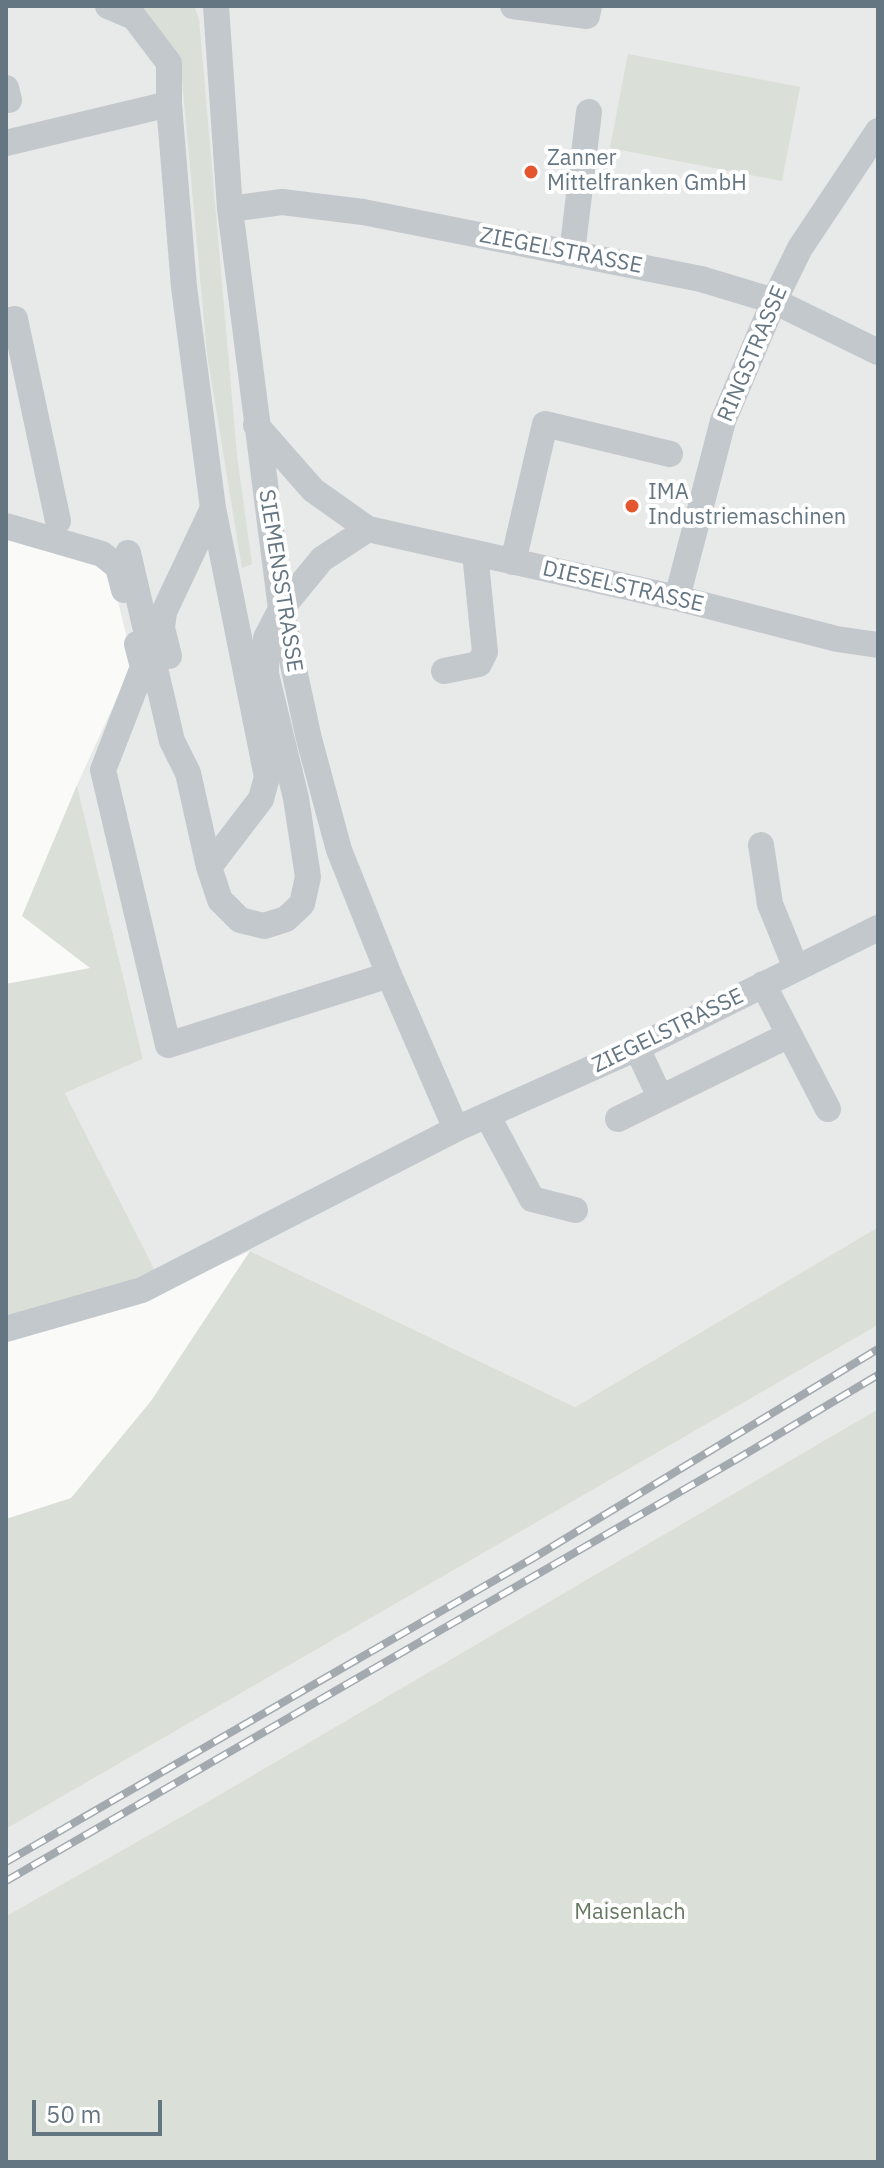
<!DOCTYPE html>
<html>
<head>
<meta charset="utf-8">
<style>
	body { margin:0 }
	#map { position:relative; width:884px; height:2168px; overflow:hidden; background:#fafaf8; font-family:"IBM Plex Sans",sans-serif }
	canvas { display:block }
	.frame { position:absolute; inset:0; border:8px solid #657683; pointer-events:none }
	.scale { position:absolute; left:32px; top:2100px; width:130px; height:36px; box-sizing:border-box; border:4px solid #657683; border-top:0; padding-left:10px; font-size:24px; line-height:28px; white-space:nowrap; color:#657683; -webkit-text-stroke:6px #fff; paint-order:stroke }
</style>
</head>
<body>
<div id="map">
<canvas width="884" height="2168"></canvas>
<div class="frame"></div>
<div class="scale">50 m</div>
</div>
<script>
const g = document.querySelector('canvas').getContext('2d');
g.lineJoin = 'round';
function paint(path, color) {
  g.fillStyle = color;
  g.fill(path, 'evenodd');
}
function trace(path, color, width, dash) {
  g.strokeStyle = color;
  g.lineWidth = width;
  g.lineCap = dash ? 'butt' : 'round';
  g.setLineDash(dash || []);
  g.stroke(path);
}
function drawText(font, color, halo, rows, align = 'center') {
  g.font = font + ' "IBM Plex Sans",sans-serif';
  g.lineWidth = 8;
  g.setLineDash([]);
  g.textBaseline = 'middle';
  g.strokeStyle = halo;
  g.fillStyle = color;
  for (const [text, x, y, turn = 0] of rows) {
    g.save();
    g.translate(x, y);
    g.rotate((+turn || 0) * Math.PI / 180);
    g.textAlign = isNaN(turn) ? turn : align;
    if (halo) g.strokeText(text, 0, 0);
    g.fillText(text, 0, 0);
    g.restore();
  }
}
const built = new Path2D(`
	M6,6H878V1227L575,1407L250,1251L165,1290L65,1093L143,1059L77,785L133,663L110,569L6,540Z
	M878,1325V1409L207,1802L6,1916V1829Z`);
const green = new Path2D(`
	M133,6H194L199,19L237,456L252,564L242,568L207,354L180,57L141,10Z
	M628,54L800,87L782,181L610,148Z
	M77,785L143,1059L65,1093L165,1290L6,1336V984L90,968L22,916Z
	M878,1227V1325L6,1829V1519L71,1498L151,1401L250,1251L575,1407Z
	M878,1409V2162H6V1916L207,1802Z`);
const minor = new Path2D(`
	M108,6L134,17L169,63V104L184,287L213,508L164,612L162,628L169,656
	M216,6L230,209L281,609L309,739L339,850L389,975L456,1129
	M513,6L587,16L589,6
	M6,88L9,100
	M6,143L169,104
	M230,209L282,202L363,212L701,279L774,301L878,352
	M572,253L589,112
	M6,321L15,319L58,521
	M256,425L313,490L368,529
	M6,526L102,554L118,567L124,590
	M128,553L172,741L188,773L209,867L220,900L240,920L264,926L286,919L302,904L308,877L296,798L266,674V638L281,609L322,559L368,529L677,598L837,639L878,645
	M513,562L545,424L670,454
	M677,598L723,421L774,301L800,248L878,131
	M137,644L143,667L103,770L168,1045L389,975
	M444,671L479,664L485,652L475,553
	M761,845L770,904L796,968
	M209,867L261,799L267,777L213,508
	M763,984L828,1109
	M637,1048L660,1097
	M487,1115L532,1199L575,1210
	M618,1119L789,1035
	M6,1329L142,1290L456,1129L628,1052L878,928`);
const rail = new Path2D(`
	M6,1862L535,1557L878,1349
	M6,1881L737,1459L878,1375`);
const markers = [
	[531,172,8,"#e4572e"],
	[632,506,8,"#e4572e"]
];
const poiNames = [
	["Zanner",547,159],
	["Mittelfranken GmbH",547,184],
	["IMA",648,493],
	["Industriemaschinen",648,518]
];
const streetNames = [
	["ZIEGELSTRASSE",561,251,11],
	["RINGSTRASSE",753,354,-67],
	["SIEMENSSTRASSE",280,581,81],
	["DIESELSTRASSE",623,587,13],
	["ZIEGELSTRASSE",668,1031,-26]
];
const parkNames = [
	["Maisenlach",630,1913]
];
paint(built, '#e8e9e9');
paint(green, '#dadfd7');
trace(minor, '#c3c8cc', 26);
trace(rail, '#a2aab0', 8);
trace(rail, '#fff', 5, [15]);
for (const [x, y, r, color] of markers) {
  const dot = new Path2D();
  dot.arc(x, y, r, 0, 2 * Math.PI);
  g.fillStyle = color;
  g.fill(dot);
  trace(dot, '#fff', 3);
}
drawText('22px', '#657683', '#fff', poiNames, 'left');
drawText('22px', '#657683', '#fff', streetNames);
drawText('22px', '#687a64', '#fff', parkNames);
</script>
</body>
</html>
